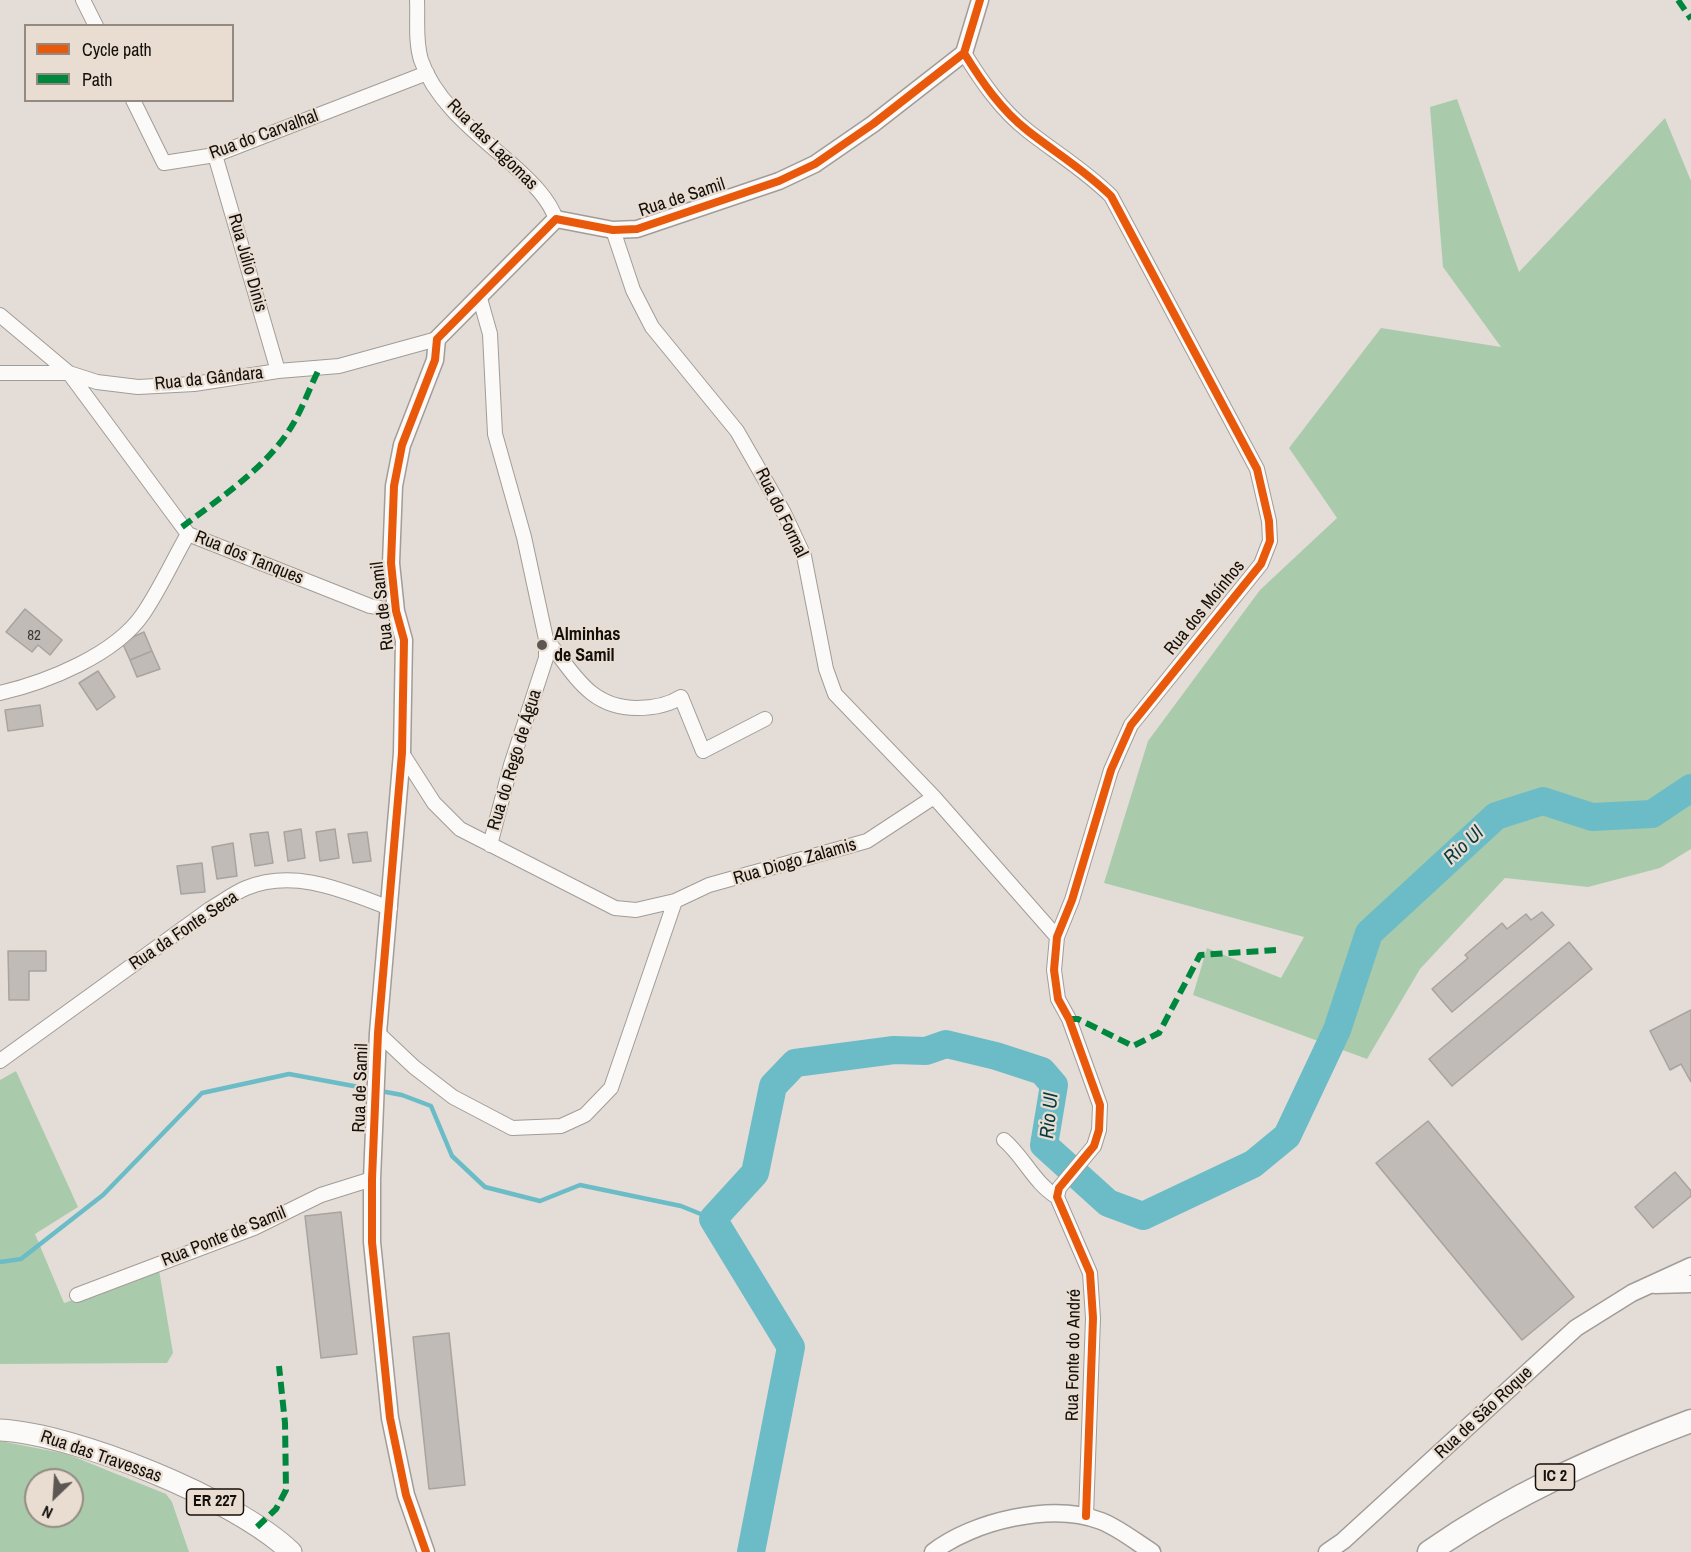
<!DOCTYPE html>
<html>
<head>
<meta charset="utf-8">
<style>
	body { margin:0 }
	#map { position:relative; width:1691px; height:1552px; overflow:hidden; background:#e4ddd7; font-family:"Archivo Narrow",sans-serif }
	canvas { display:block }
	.legend { position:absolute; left:24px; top:24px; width:210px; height:78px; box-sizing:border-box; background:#e9ddd2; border:2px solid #938b82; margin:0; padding:8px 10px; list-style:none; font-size:18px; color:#130f0b }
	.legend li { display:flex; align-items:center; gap:12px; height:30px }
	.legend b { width:30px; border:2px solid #938b82 }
	.north { position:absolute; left:24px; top:1468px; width:60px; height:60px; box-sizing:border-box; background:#e9ddd2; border:2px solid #938b82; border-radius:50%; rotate:205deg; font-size:16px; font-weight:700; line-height:24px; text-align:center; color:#130f0b }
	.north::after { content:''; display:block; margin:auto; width:21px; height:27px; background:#5c5752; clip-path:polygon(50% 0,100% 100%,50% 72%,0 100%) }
</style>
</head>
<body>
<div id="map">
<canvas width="1691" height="1552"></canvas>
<ul class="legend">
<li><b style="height:8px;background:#e8590c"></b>Cycle path</li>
<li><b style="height:8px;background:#00873e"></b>Path</li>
</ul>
<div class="north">N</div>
</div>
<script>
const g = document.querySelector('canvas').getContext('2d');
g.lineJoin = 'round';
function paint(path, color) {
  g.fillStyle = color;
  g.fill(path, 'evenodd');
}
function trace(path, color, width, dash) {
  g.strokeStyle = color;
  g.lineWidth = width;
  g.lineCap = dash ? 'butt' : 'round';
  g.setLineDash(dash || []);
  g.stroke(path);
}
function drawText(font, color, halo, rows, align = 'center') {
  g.font = font + ' "Archivo Narrow",sans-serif';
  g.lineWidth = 4.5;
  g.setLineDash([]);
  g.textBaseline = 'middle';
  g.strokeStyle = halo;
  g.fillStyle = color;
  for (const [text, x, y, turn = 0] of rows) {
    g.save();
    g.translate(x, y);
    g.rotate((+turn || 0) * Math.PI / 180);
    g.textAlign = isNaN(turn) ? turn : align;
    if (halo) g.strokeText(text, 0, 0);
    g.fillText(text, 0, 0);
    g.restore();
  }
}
const forest = new Path2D(`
	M1457,99L1519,272L1665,118L1691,181V849L1660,868L1588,887L1505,878L1420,969L1367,1059L1193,995L1207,948L1281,978L1304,937L1104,883L1148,741L1260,590L1337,518L1289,448L1381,328L1501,347L1443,267L1430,107Z
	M16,1071L78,1207L35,1234L64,1303L159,1270L173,1353L167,1363L0,1364V1080Z
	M0,1441L67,1454L166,1494L172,1502L189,1552H0ZM36,1480H72V1516H36Z`);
const stream = new Path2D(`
	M0,1262L21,1259L103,1195L202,1093L289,1074L402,1095L431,1106L452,1156L485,1187L540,1201L580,1185L681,1206L713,1219`);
const river = new Path2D(`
	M751,1552L791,1347L713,1219L755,1173L773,1086L795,1063L894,1050L926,1051L946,1044L996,1056L1042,1071L1054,1085L1044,1145L1108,1203L1143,1216L1253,1164L1287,1136L1337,1030L1369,933L1496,816L1543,801L1592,817L1652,814L1691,788`);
const building = new Path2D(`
	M25,609L62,640L50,655L38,645L32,652L6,632Z
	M144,632L152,651L130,660L122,642Z
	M152,651L160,669L137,677L130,660Z
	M98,671L115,697L97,710L79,683Z
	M40,705L43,726L8,731L5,710Z
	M301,829L305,858L288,861L284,832Z
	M335,829L339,858L320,861L316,832Z
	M268,832L273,863L255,866L250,834Z
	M367,832L371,861L353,863L348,834Z
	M233,843L237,876L217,879L212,847Z
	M202,863L205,892L181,894L177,866Z
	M1542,912L1554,925L1452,1012L1432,989L1468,958L1465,955L1502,923L1507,929L1526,914L1531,920Z
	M1569,942L1592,969L1452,1086L1429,1059Z
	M8,951H46V971H29V1000H9Z
	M1691,1010V1082L1681,1064L1670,1070L1650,1031Z
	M1428,1121L1574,1297L1522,1340L1376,1163Z
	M1675,1172L1691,1191V1196L1653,1228L1635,1207Z
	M341,1212L357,1354L321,1358L305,1216Z
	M449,1333L465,1485L429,1489L413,1337Z`);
const minor = new Path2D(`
	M83,0L96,26
	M417,0C418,19 415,41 421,60C436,104 480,136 514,166C531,182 548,197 556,219
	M964,53C982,82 1001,110 1028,131C1056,153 1086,171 1111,196L1257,469L1269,521L1270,541L1261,564L1131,725L1111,770L1072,900L1057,937L1054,970L1058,999L1069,1019L1100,1105L1099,1130L1094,1146L1059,1188L1057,1197L1090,1273L1093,1318L1086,1516
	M133,100L164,163L215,155L427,73
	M215,155L278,371
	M613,230L633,290L652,327L737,431L784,513L804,556L826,669L835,694L934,797
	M479,295L490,334L495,434L524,537L546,639V658L511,765L490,845
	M0,315L69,373L97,382L138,387L194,384L278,371L339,366L437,339
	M0,373H69L188,534L370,606L396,611
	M546,639C574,673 589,708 637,708C653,708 667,706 681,697L703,751L765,719
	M0,693C47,682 115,655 143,614C160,589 173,560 188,534
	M675,901L709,885L867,841L934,797L1057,937
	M378,1033L414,1067L453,1097L512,1128L561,1126L585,1115L611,1088L675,901L636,910L615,908L460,829L434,803L402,753
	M0,1061L210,909C222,902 234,893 246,888C295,868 344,891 390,908
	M1004,1140C1024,1157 1034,1183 1057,1197
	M77,1295L254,1228L321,1195L372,1179`);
const tertiary = new Path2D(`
	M1655,1285L1691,1284
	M426,1552L406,1495L390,1418L372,1242V1179L378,1033L402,753L404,640L396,611L391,563L394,486L402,445L435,360L437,339L556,219L613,230L637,229L779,181L815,164L873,124L964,53L980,0
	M933,1552C973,1521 1052,1502 1101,1521C1119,1528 1136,1542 1152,1552
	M1327,1552L1343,1541L1576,1328L1632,1293L1691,1266`);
const primary = new Path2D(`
	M0,1430C76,1434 236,1499 291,1552`);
const trunk = new Path2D(`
	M1429,1552C1511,1495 1598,1456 1691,1421`);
const quiet = new Path2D(`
	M1678,0L1691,19
	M182,527C221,497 268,467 293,424C303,407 310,387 319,369
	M1069,1019H1078L1133,1046L1159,1033L1200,955L1276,950
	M257,1527L276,1509L286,1490L285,1423L279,1366`);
const cycleway = new Path2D(`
	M964,53C982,82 1001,110 1028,131C1056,153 1086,171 1111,196L1257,469L1269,521L1270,541L1261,564L1131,725L1111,770L1072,900L1057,937L1054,970L1058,999L1069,1019L1100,1105L1099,1130L1094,1146L1059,1188L1057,1197L1090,1273L1093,1318L1086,1516
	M426,1552L406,1495L390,1418L372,1242V1179L378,1033L402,753L404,640L396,611L391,563L394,486L402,445L435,360L437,339L556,219L613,230L637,229L779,181L815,164L873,124L964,53L980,0`);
const markers = [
	[542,645,6,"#5c5752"]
];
const numberNames = [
	["82",34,636]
];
const shields = [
	[1555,1477,39],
	[215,1502,57]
];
const shieldNames = [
	["IC 2",1555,1477],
	["ER 227",215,1502]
];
const streetNames = [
	["Rua do Carvalhal",264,135,-20],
	["Rua das Lagomas",492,145,45],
	["Rua de Samil",682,198,-18],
	["Rua Júlio Dinis",247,263,74],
	["Rua da Gândara",209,379,-6],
	["Rua do Formal",781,513,64],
	["Rua dos Tanques",249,558,22],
	["Rua de Samil",383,606,-97],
	["Rua dos Moínhos",1205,608,-51],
	["Rua do Rego de Água",515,760,-73],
	["Rua Diogo Zalamis",795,862,-16],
	["Rua da Fonte Seca",184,931,-34],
	["Rua de Samil",361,1088,-88],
	["Rua Ponte de Samil",224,1237,-22],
	["Rua Fonte do André",1074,1355,-89],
	["Rua de São Roque",1484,1413,-43],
	["Rua das Travessas",101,1457,19]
];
const poiNames = [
	["Alminhas",554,635],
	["de Samil",554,656]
];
const waterNames = [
	["Rio Ul",1464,846,-43],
	["Rio Ul",1050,1116,-84]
];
paint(forest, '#a9cbac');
trace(stream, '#6cbcc7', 4.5);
trace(river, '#6cbcc7', 28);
paint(building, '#c0bbb7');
trace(building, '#a8a39e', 1.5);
trace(minor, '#a19c97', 16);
trace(tertiary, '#a19c97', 19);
trace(primary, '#a19c97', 23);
trace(trunk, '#a19c97', 25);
trace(minor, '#fbfaf9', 14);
trace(tertiary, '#fbfaf9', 16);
trace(primary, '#fbfaf9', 21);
trace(trunk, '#fbfaf9', 22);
trace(quiet, '#00873e', 6, [12, 6]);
trace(cycleway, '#e8590c', 8);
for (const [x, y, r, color] of markers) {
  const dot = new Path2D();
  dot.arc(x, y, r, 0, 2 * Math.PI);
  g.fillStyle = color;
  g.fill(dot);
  trace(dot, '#e9ddd2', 2);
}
drawText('15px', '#3e3a36', null, numberNames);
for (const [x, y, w] of shields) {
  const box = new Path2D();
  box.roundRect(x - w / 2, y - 13, w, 26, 4.5);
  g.fillStyle = '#e9ddd2';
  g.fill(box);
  trace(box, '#130f0b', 1.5);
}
drawText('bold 16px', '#130f0b', null, shieldNames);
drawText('18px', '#130f0b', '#e9ddd2', streetNames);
drawText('bold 18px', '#130f0b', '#e9ddd2', poiNames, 'left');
drawText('italic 20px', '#053c43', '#e9ddd2', waterNames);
</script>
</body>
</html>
